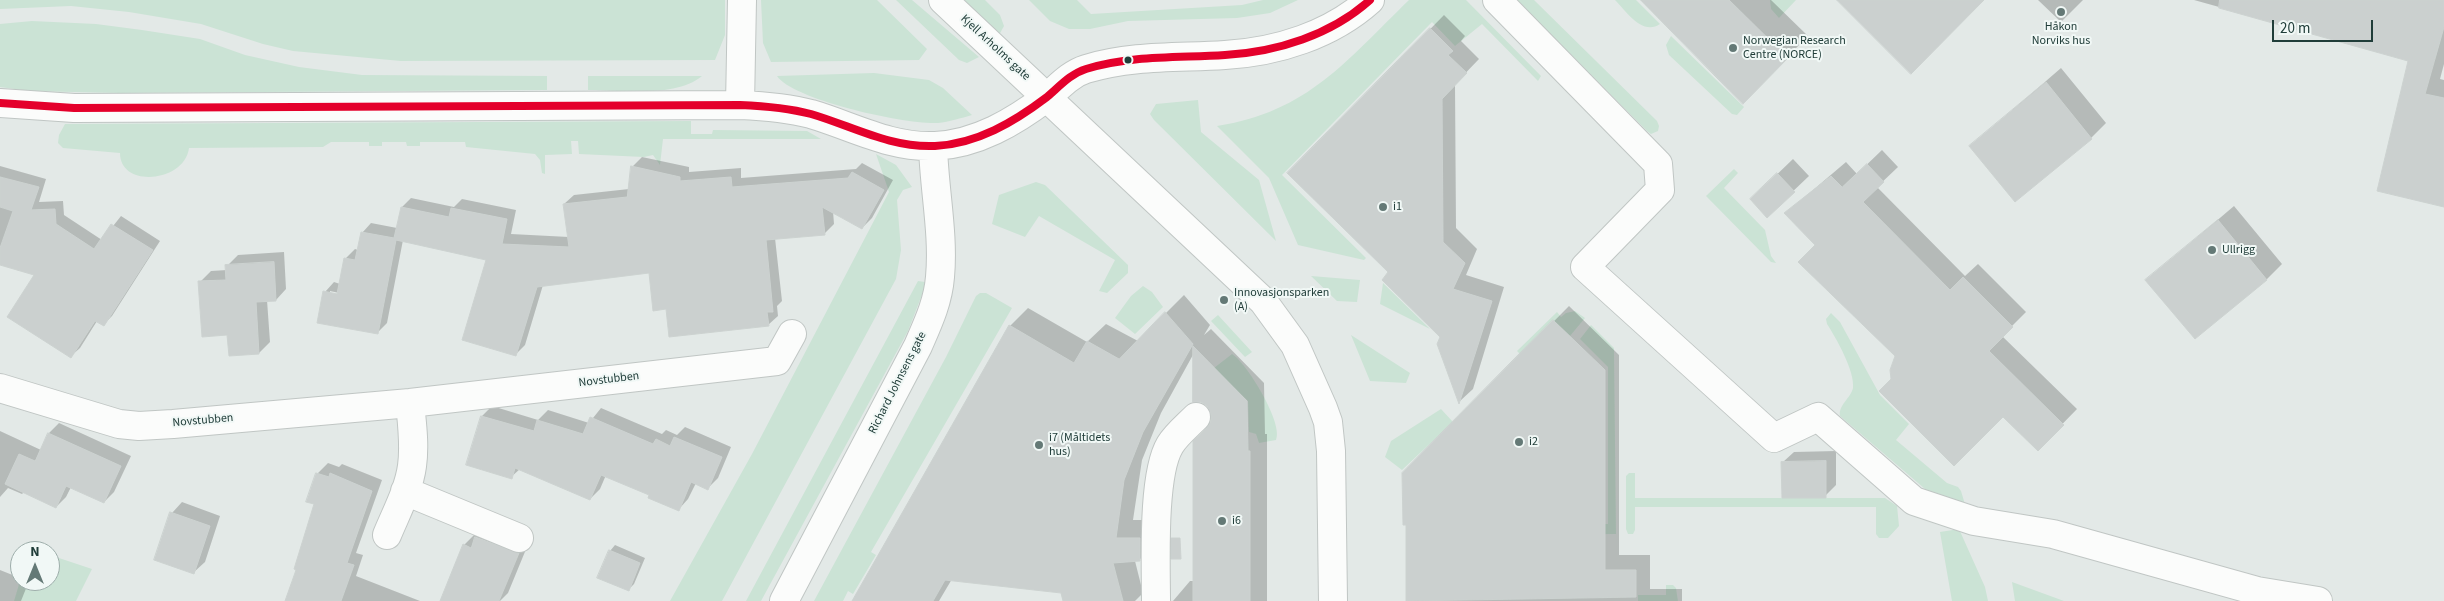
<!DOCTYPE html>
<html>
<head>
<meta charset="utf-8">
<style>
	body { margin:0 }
	#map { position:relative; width:2444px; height:601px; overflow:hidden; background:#e3e9e7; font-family:"Source Sans 3",sans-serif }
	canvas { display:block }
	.north { position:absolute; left:10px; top:541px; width:50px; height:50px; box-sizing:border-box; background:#f1f8f6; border:1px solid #9dadaa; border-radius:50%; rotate:0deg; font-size:14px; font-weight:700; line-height:20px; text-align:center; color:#203d39 }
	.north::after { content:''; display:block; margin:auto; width:18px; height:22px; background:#647976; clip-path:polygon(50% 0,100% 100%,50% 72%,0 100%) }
	.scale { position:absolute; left:2272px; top:20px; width:101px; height:22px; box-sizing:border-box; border:2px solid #203d39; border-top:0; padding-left:6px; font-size:15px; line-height:18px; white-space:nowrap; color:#203d39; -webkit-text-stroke:4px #f1f8f6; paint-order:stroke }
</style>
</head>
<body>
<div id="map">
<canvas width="2444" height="601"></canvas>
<div class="north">N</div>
<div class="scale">20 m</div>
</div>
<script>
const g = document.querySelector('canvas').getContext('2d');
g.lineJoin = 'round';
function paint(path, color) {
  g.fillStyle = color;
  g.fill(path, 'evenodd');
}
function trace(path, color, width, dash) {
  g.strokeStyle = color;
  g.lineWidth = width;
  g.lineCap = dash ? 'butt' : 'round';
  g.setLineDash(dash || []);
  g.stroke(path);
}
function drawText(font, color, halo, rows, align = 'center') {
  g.font = font + ' "Source Sans 3",sans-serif';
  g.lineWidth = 4;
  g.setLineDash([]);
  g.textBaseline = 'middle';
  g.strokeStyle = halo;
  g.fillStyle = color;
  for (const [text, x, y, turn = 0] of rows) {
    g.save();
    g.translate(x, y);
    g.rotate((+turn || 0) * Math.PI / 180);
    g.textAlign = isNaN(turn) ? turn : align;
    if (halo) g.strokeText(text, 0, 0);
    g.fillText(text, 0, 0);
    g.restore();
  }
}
const green = new Path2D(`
	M0,0H725V35L715,60L401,61L293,51L263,44L201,24L129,12L71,6L0,9Z
	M761,0H877L927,49L919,60L771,62L763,43Z
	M896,0H912L979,57L967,63L959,60Z
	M962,0H985L1000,15L1004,26L999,35Z
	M1029,0H1077L1091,14L1242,5L1263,0H1298L1270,13L1237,18L1128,21L1090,29H1069L1050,21Z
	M1409,0H1466L1541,76L1538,81L1482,24L1455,46L1432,22L1282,175L1366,258L1364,260L1298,245L1269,178L1217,126C1308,112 1347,60 1409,0Z
	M1517,0H1534L1657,121L1659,126L1658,131L1651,134L1647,131Z
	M1615,0H1636L1660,24C1642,36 1626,11 1615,0Z
	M1770,0H1796L1779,18L1771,9Z
	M32,21L96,24L142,30L200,39L245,55L299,67L362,75L547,76V90L119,93L29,91L0,87V24Z
	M1671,36L1744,107L1737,115L1732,114L1669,55L1666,45Z
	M874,73L929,80L943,88L972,115C961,118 949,122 938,123C907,125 793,100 777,76Z
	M588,76H702C676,98 620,90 588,90Z
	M1198,100L1201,132L1259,180L1276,241L1154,120L1150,114L1156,104Z
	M691,121V134H712L713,130L807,131L821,139H663L660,165L653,155L644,157L579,154L578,141H571L572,154L545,155V174L542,173L540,160L535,154L466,147L465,142H420V146H407L406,142H382V146H369V142H331L323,147L189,148C185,182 120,189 120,153L63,148L58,143L59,135L65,124Z
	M876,154L896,165L912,187L903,190L897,200L901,250L896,279L722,601H670L752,454L889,192Z
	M1734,169L1738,173L1724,188L1765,230L1771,256L1776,263L1771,262L1706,196Z
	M1036,182L1045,185L1128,265V273L1107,293L1099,291L1115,260L1039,216L1025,237L992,224L999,195Z
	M1311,276L1360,280L1357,302L1337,301Z
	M918,281L925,282V287L908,331L761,601H746Z
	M1383,283L1430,329L1380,304Z
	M1143,286L1152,292L1163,307L1135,334L1115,318L1131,296Z
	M986,293L1012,308L871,552L876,555L853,594L848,591L843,601H814L946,357L976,296L980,293Z
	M1575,311L1585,318L1570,336L1553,320L1520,354L1517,351L1557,312L1561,317L1566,313Z
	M1831,313L1840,322L1880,395L1909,424L1896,440L1947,483L1958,487L1961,491L1967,511L1942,500L1925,489L1840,416C1838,405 1851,398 1853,388C1855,371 1836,338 1827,324L1826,319Z
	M1218,315L1252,352L1245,357L1211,321Z
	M1591,325L1614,348L1616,534L1533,535V524H1608V367L1580,339Z
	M1351,335L1410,373L1406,383L1370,381Z
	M1232,354C1247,363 1284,424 1276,440L1259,443L1256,434L1249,432L1248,401L1214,368Z
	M1441,409L1453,422L1402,470L1385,457L1391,441Z
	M1629,473H1635V498H1885L1897,506L1899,526L1888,538H1879L1876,534V507H1635V530L1633,534H1628L1626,529V476Z
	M1959,529L1985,587L1988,601H1952L1940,532Z
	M50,555L92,569L76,601H14L20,581H50Z
	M2012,582L2064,601H2015Z
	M1666,585H1673L1676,588L1678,601H1638V595H1666Z`);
const shadow = new Path2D(`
	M1641,0H1771L1808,36L1743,102Z
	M2038,0H2083L2061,22Z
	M2194,0H2444V64L2440,79L2444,80V205L2409,60Z
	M1444,15L1465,36L1461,41L1479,59L1455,84L1456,228L1477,249L1466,275L1504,287L1473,389L1460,401L1438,344L1441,336L1390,272L1289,173Z
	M2061,68L2106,123L2091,138L1971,146Z
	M1882,150L1898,167L1877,187L1965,276L1978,264L2026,312L2002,336L2077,409L2038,449L2003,415L1892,380L1896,355L1817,245L1786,213L1846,162L1857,174Z
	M642,157L689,167V172L741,168V178L856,169L862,163L893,180L872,218L862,228L833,211L834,224L824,234L775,238L782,301L777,306L778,316L768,325L667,307L650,272L543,285L525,345L515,355L488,259L403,240L387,323L377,333L325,292L334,282L340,284L345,259L355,249L358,250L362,233L371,223L397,228L402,207L411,198L454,207L462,199L516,210L511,234L569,237L564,204L574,195L629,189L632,167ZM330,291L344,294H330Z
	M1793,159L1809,176L1767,216V184Z
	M0,166L46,179L39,202L63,201L64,215L102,240L121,216L160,241L112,316L104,324L97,321L80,348L71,356L36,274L0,264Z
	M2234,206L2282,264L2267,279L2195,338L2147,280Z
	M284,252L286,289L276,300H267L270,342L259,353L230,354L229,334L200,282L211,271L227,270V266L238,255Z
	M1184,295L1210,325L1204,335L1211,329L1264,383L1265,434H1267V601H1173L1190,581H1194V442L1212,421V413L1194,353L1161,413L1142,460L1133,520H1158V542L1139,560L1135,561L1143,593L1135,601H1064L1062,592L952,579L939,601H853L1010,326L1028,308L1087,342L1106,324L1138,341Z
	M1569,306L1619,355V555H1650V589H1682V601H1408L1407,524L1404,473Z
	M492,406L538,420L548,410L589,423L601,408L662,434L666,430L677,435L685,427L731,447L718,478L708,488L696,483L688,499L679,509L650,494L606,475L600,489L590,499L520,469L511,477L482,416Z
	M59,423L131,456L114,492L104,502L71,487L66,497L56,507L24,492L22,494L8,488L0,497V431L41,450L49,433Z
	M1836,451V485L1825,496L1783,462L1794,452Z
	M328,463L339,467L342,464L382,480L356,553L363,555L356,576L420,601H286L298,569L316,504L308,501L318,473Z
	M182,502L220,516L205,562L194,572L172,513Z
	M475,534L529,542L508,593L500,601H491L464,545Z
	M615,545L645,558L634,584L628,590L610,551Z
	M0,570L20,578V581H29L21,601H0Z`);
const building = new Path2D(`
	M1641,0H1729L1788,58L1743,104Z
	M1837,0H1984L1911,74Z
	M2220,0H2444V27L2425,94L2444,98V207L2377,191L2408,61L2219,8Z
	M1430,28L1453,51L1448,55L1467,73L1442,99L1443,242L1465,263L1453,289L1492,301L1459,404L1437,344L1440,337L1382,280L1388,272L1287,173Z
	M2046,82L2092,139L2015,202L1969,146Z
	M1867,164L1884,182L1863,202L1950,290L1963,277L2013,327L1989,351L2064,425L2038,451L2003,417L1954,466L1879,391L1891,379L1890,370L1895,356L1798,262L1815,245L1784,213L1831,176L1842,187Z
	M631,166L680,177V181L731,177L732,187L848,178L852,172L884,190L862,229L822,207L825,235L766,240L773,312H767L769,326L669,337L666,309L653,311L649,273L537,287L516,356L462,340L486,260L396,240L378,334L317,323L323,291L337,294L344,258L355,260L361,232L394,238L401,207L449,217L451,208L507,219L502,244L569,247L563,204L627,197Z
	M1777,173L1795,192L1767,218L1750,199Z
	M0,177L39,187L31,210L55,209L56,224L94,249L111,224L153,250L104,326L95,321L71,358L7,317L34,275L0,265V248L13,211L0,207Z
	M2218,220L2267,280L2195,339L2145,280Z
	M274,262L276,301L256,302L259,354L229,356L227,335L202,337L198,281L226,280L225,265Z
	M1165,312L1193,344L1143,432L1124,480L1116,538H1140V561L1113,563L1123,601H1063L1061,593L945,580L933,601H852L1009,325L1074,363L1087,341L1119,359Z
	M1553,320L1605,370V570H1636V597L1406,601V525H1403L1402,473Z
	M1193,346L1247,401L1248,451H1250V601H1193V441L1207,428L1211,421V414L1207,406L1201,402H1193Z
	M481,416L534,431L537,420L583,434L590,417L653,444L656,439L670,446L674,437L722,457L708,490L691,482L679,511L648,498L649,495L601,475L590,500L515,468L512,479L466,465Z
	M48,433L121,466L104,503L66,486L56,508L5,484L19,454L35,461Z
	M1826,461V498H1782L1781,462Z
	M316,473L329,477L330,473L372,491L347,563L354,565L341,601H285L296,570L294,569L314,504L306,502Z
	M170,512L210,526L194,574L154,560Z
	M475,537L519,553L499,601H440L463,544L471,548Z
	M1171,538H1180L1181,559H1171Z
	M609,550L640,563L629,591L597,578Z`);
const minor = new Path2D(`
	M943,0L1263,301L1295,345L1323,408L1328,422L1331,451L1333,601
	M1497,0L1658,164L1660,190L1585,267L1774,438L1818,417L1914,501L1974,521L2053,534L2257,591L2318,601
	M0,103L74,108L740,105C764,106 788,108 811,114C852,126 890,148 935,146C977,144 1014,122 1047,97C1059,87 1070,74 1086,69C1132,55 1178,58 1225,55C1277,52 1331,35 1370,0
	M740,105L742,0
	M0,388L119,424L139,426L173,424L410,403L777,361L792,334
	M405,491L519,538
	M387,535C396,513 409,489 412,466C415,445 412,424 410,403
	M784,601L918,346C928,323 938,302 940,277C944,234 934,189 933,146
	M1156,601C1156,564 1152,475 1170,445C1176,435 1187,426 1196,417`);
const bus1 = new Path2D(`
	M0,103L74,108L740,105C764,106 788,108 811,114C852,126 890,148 935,146C977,144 1014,122 1047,97C1059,87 1070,74 1086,69C1132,55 1178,58 1225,55C1277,52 1331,35 1370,0`);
const markers = [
	[2061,12,5,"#647976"],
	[1733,48,5,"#647976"],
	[1128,60,4.5,"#203d39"],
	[1383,207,5,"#647976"],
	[2212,250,5,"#647976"],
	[1224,300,5,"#647976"],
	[1519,442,5,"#647976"],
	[1039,445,5,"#647976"],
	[1222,521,5,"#647976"]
];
const poiNames = [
	["Håkon",2061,27,"center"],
	["Norviks hus",2061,41,"center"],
	["Norwegian Research",1743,41],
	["Centre (NORCE)",1743,55],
	["i1",1393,207],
	["Ullrigg",2222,250],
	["Innovasjonsparken",1234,293],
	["(A)",1234,307],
	["i7 (Måltidets",1049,438],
	["hus)",1049,452],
	["i2",1529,442],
	["i6",1232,521]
];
const streetNames = [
	["Kjell Arholms gate",995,48,43],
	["Novstubben",609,380,-7],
	["Richard Johnsens gate",898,383,-63],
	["Novstubben",203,421,-5]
];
paint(green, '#cbe3d5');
paint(shadow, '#0003');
paint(building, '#cbd0cf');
trace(building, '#ccd2d0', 1);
trace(minor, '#c0c6c4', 30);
trace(minor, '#fbfcfb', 28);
trace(bus1, '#e4002b', 8);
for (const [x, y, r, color] of markers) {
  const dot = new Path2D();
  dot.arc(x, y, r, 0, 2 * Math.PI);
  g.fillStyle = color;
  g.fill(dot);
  trace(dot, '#f1f8f6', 2);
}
drawText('12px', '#203d39', '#f1f8f6', poiNames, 'left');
drawText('12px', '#203d39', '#f1f8f6', streetNames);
</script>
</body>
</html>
